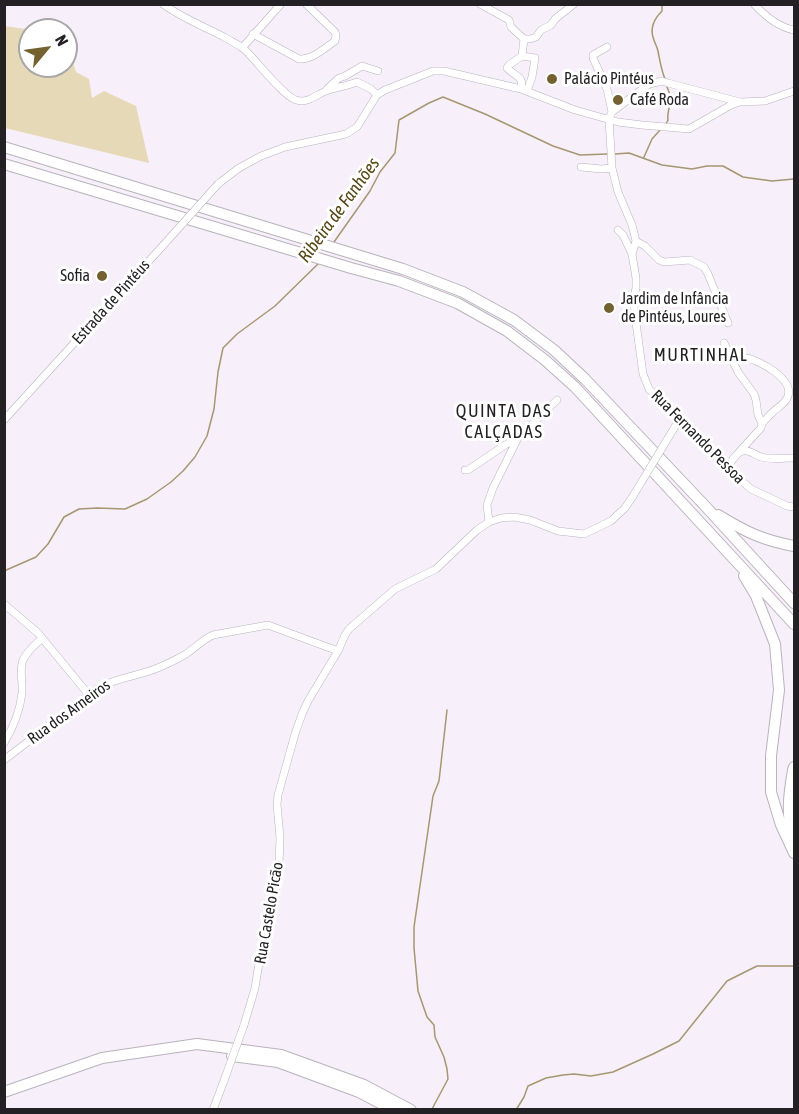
<!DOCTYPE html>
<html>
<head>
<meta charset="utf-8">
<style>
	body { margin:0 }
	#map { position:relative; width:799px; height:1114px; overflow:hidden; background:#f7f0fb; font-family:"Asap Condensed",sans-serif }
	canvas { display:block }
	.frame { position:absolute; inset:0; border:6px solid #242125; pointer-events:none }
	.north { position:absolute; left:18px; top:18px; width:60px; height:60px; box-sizing:border-box; background:#fff; border:2px solid #a7a6a8; border-radius:50%; rotate:61deg; font-size:16px; font-weight:700; line-height:24px; text-align:center; color:#242125 }
	.north::after { content:''; display:block; margin:auto; width:21px; height:27px; background:#746130; clip-path:polygon(50% 0,100% 100%,50% 72%,0 100%) }
</style>
</head>
<body>
<div id="map">
<canvas width="799" height="1114"></canvas>
<div class="frame"></div>
<div class="north">N</div>
</div>
<script>
const g = document.querySelector('canvas').getContext('2d');
g.lineJoin = 'round';
function paint(path, color) {
  g.fillStyle = color;
  g.fill(path, 'evenodd');
}
function trace(path, color, width, dash) {
  g.strokeStyle = color;
  g.lineWidth = width;
  g.lineCap = dash ? 'butt' : 'round';
  g.setLineDash(dash || []);
  g.stroke(path);
}
function drawText(font, color, halo, rows, align = 'center') {
  g.font = font + ' "Asap Condensed",sans-serif';
  g.lineWidth = 6;
  g.setLineDash([]);
  g.textBaseline = 'middle';
  g.strokeStyle = halo;
  g.fillStyle = color;
  for (const [text, x, y, turn = 0] of rows) {
    g.save();
    g.translate(x, y);
    g.rotate((+turn || 0) * Math.PI / 180);
    g.textAlign = isNaN(turn) ? turn : align;
    if (halo) g.strokeText(text, 0, 0);
    g.fillText(text, 0, 0);
    g.restore();
  }
}
const green = new Path2D(`
	M4,26L33,30H30V66H66V50L71,55L76,72L89,79L92,98L104,91L136,106L149,163L5,128Z`);
const stream = new Path2D(`
	M662,4V11C655,18 650,27 653,37C654,42 657,46 658,51C660,61 661,69 665,79
	M665,125C670,117 667,124 668,114C670,100 673,101 667,87
	M615,154L629,153L662,165L692,169L707,166H723L743,177L772,181L794,179
	M644,157L652,139L660,130
	M334,242L370,191L380,172L395,153L399,120L429,103L443,97L485,114L553,146L580,155L607,154
	M4,571L36,557L48,544L64,517L79,509L97,508L125,509L147,499L171,482L183,471L195,457L207,436L214,409L218,372L223,348L237,334L275,306L319,263
	M432,1109L448,1079L447,1069L444,1057L435,1037L434,1025L427,1017L418,991L414,948V927L433,796L439,781L447,710
	M516,1110L524,1097L528,1086L546,1078L563,1075L574,1074L591,1076L613,1072L653,1054L679,1041L727,981L757,966H794`);
const minor = new Path2D(`
	M163,4C182,18 203,26 224,37C230,41 238,44 244,49C256,60 283,96 296,100C308,104 317,94 326,91C336,87 347,86 357,82L371,89L377,95
	M480,4L509,20L511,27L524,39
	M754,4C765,16 778,27 794,30
	M253,34L299,59C312,60 325,48 335,41L336,35L335,32L306,4
	M607,47L593,55V58L607,89L612,112
	M242,48L281,4
	M522,56L535,58L532,77L527,91
	M327,89L339,78L345,76L362,66L378,71
	M521,89C524,75 515,77 507,68L509,65L522,56L524,39H530L536,37L541,30L551,25L555,19L574,4
	M609,119L612,168L618,192L632,225L636,241L632,254L636,278V288L633,301L643,374L649,389L679,420L727,468L751,489L787,506L794,507
	M609,119L612,112L649,84L662,81L668,83L740,102L765,101L794,91
	M581,167L601,169L612,168
	M218,184L239,168L261,156L285,147L346,134L357,127L377,95L385,90L433,71H444L521,89L575,110L618,122L642,125L689,129L731,105L740,102
	M618,230L623,235L632,254
	M636,241L645,246L659,260L664,262L690,260L704,267L708,274L728,323
	M724,343L738,372L754,394L756,400L758,415L762,423L761,428L739,452
	M733,361C737,359 742,357 746,358C759,360 794,379 788,396C786,404 777,407 772,413C768,416 766,420 762,423
	M4,420L168,240
	M727,468C731,463 736,452 743,451C749,449 755,455 761,457C772,460 783,458 794,458
	M465,470H468L505,445L518,438
	M489,522L487,505L493,488L518,438L557,400
	M4,604L38,633L42,638C35,645 27,651 23,660C19,670 23,682 22,693C20,711 13,728 4,743
	M42,638L89,695
	M4,760L98,688C118,677 140,676 160,667C169,663 178,659 186,654C195,648 202,640 213,635L268,625L338,651
	M244,1025L255,988L262,944L276,888L279,864L280,838L277,804L278,795L295,734L302,714L308,701L338,651L345,635L349,629L395,589L436,569L477,530L489,522L501,518L514,517L530,520L558,531L584,534L611,521L625,508L633,496
	M213,1110L225,1078`);
const highway = new Path2D(`
	M4,147L403,269L463,292L514,320L554,350L585,379L707,508L794,603
	M4,164L351,268L399,281L457,303L507,331L545,360L575,387L794,624
	M718,515C746,532 762,540 794,546
	M744,576L756,596L775,644L779,690L771,756V792L781,825L794,853
	M793,837C786,815 789,793 793,770L794,767
	M232,1056L278,1062L359,1092L393,1110
	M4,1092L102,1058L197,1044L281,1055L364,1085L411,1110`);
const minorBridge = new Path2D(`
	M168,240L218,184
	M633,496L679,420
	M225,1078L244,1025`);
const markers = [
	[552,79,6,"#746130"],
	[618,100,6,"#746130"],
	[102,276,6,"#746130"],
	[609,308,6,"#746130"]
];
const poiNames = [
	["Palácio Pintéus",564,79],
	["Café Roda",630,100],
	["Sofia",90,276,"right"],
	["Jardim de Infância",621,299],
	["de Pintéus, Loures",621,317]
];
const streetNames = [
	["Estrada de Pintéus",111,302,-48],
	["Rua Fernando Pessoa",698,437,45],
	["Rua dos Arneiros",69,712,-36],
	["Rua Castelo Picão",269,913,-80]
];
const waterNames = [
	["Ribeira de Fanhões",339,210,-54]
];
const neighbourhoodNames = [
	["MURTINHAL",701,355],
	["QUINTA DAS",504,411],
	["CALÇADAS",504,432]
];
paint(green, '#e6d9b7');
trace(stream, '#a69771', 1.5);
trace(minor, '#bab2bd', 8);
trace(highway, '#bab2bd', 12);
trace(minor, '#fff', 7);
trace(highway, '#fff', 10);
trace(minorBridge, '#bab2bd', 8, []);
trace(minorBridge, '#fff', 7);
for (const [x, y, r, color] of markers) {
  const dot = new Path2D();
  dot.arc(x, y, r, 0, 2 * Math.PI);
  g.fillStyle = color;
  g.fill(dot);
  trace(dot, '#fff', 2);
}
drawText('16px', '#242125', '#fff', poiNames, 'left');
drawText('16px', '#242125', '#fff', streetNames);
drawText('italic 18px', '#564515', '#fff', waterNames);
g.letterSpacing = '1.5px';
drawText('18px', '#242125', '#fff', neighbourhoodNames);
g.letterSpacing = '0px';
</script>
</body>
</html>
